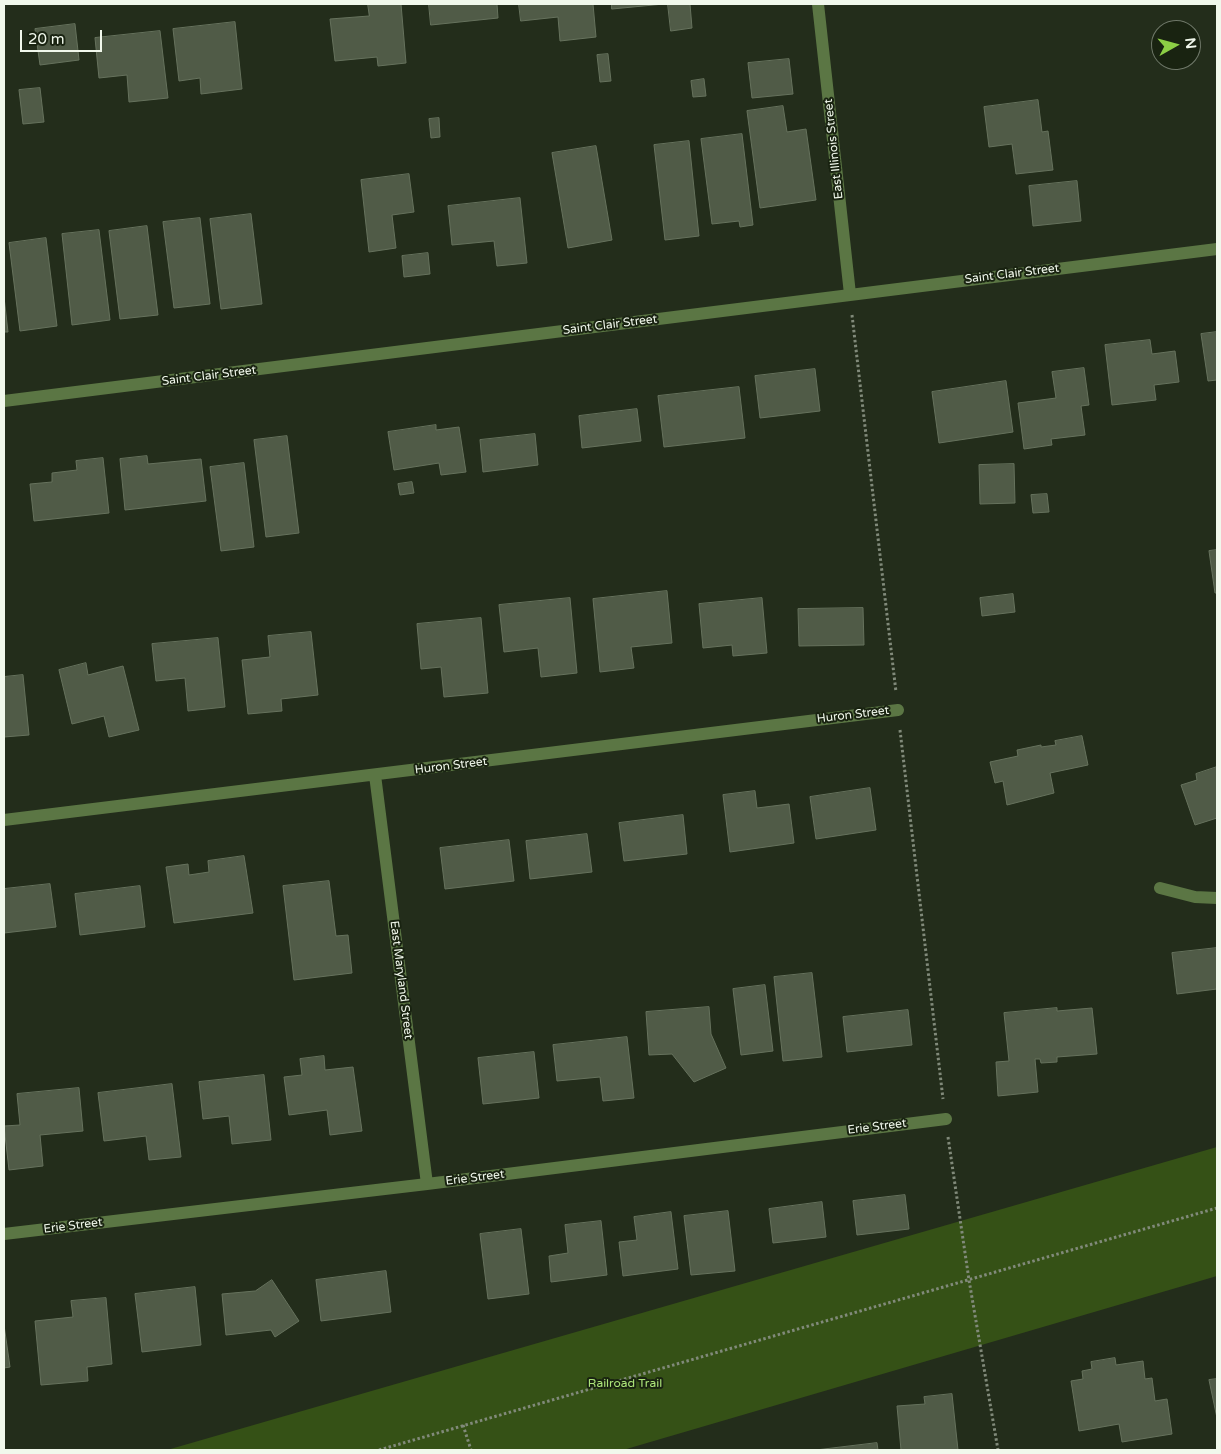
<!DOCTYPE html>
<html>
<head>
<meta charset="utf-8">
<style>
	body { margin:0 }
	#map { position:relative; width:1221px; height:1454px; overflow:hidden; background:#232d1b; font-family:"Varela Round",sans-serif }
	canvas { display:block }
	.frame { position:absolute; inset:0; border:5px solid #f1f8ec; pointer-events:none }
	.north { position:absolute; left:1151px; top:20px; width:50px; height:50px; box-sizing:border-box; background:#192311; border:1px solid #6f7869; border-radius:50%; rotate:83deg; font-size:14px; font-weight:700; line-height:20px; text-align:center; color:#f1f8ec }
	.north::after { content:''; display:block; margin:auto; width:18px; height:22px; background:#8cce45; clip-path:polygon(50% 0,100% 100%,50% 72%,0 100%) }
	.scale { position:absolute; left:20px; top:30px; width:82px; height:22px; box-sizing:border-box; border:2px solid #f1f8ec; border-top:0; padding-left:6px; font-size:15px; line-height:18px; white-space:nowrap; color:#f1f8ec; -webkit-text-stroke:4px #192311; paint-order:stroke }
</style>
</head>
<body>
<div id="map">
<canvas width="1221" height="1454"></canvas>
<div class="frame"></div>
<div class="north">N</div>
<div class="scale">20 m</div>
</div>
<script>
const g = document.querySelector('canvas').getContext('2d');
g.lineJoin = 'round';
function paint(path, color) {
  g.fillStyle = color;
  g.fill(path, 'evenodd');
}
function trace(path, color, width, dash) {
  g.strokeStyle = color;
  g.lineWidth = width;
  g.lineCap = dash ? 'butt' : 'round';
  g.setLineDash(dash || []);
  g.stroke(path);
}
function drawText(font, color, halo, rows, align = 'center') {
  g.font = font + ' "Varela Round",sans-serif';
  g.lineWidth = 4;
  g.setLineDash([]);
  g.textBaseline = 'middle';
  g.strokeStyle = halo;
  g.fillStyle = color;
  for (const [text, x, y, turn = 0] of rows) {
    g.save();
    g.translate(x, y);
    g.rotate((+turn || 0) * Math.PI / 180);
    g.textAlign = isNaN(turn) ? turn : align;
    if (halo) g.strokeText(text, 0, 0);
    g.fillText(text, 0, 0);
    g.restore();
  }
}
const green = new Path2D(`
	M1217,1147V1276L623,1450H167Z`);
const building = new Path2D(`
	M368,4H401L406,63L378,66L377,57L335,61L330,19L369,16Z
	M429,4H497L498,18L431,25Z
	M519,4H593L596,37L560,41L558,17L521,21Z
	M612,4H664L612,9Z
	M668,4H690L692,28L671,31Z
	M235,22L242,89L201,94L200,78L179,81L173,29Z
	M75,24L79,60L40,65L35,29Z
	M160,31L168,98L129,102L127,75L99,78L95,38Z
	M608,54L611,81L600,82L597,55Z
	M789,59L793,94L752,98L748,63Z
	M704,79L706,96L693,97L691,81Z
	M40,88L44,122L23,124L19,90Z
	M1038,100L1042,132L1048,131L1053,170L1016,174L1012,144L989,147L984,107Z
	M783,106L787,132L806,129L816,200L760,208L747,111Z
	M439,118L440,137L431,138L429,119Z
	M742,134L753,225L740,227L739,221L712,224L701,139Z
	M689,141L699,236L665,240L654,145Z
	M596,146L612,240L568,248L552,153Z
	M409,174L414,212L392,215L396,248L369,252L361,180Z
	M1077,181L1081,221L1033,226L1029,186Z
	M520,198L527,263L497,266L494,241L452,245L448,206Z
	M251,214L262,304L221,309L210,219Z
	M200,218L210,304L174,308L163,222Z
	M147,226L158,315L120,319L109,231Z
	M99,230L110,320L72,325L62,234Z
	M46,238L57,326L20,331L9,243Z
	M428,253L430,274L404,277L402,256Z
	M4,297L8,332H4Z
	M1217,332V380L1208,381L1201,334Z
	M1150,340L1152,354L1175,351L1179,382L1154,385L1156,400L1112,405L1105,345Z
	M1084,368L1089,405L1081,406L1085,435L1051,439L1052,445L1024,449L1018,403L1056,398L1052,372Z
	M815,369L820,411L760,418L755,376Z
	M1006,381L1013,432L939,443L932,392Z
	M739,387L745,438L664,447L658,396Z
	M637,409L641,441L582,448L579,416Z
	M436,425V430L459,427L466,472L441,475L439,463L394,470L388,432Z
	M535,434L538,465L483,472L480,440Z
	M287,436L299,533L266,537L254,440Z
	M147,456L148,464L201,459L206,501L125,510L120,459Z
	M103,458L109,513L34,521L30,484L52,482V473L77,470L76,461Z
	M244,463L254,547L221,551L210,467Z
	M1014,464L1015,503L980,504L979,465Z
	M412,482L414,493L400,495L398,484Z
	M1047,494L1049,512L1033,513L1031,495Z
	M1217,550V593H1215L1209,551Z
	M667,591L672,643L631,647L634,668L600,672L593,599Z
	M1013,594L1015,612L982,616L980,598Z
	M570,598L577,673L541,677L538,648L504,652L499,605Z
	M762,598L767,653L733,656L732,645L703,648L699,604Z
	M863,608L864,645L799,646L798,609Z
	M481,618L488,693L444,697L441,667L421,669L417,624Z
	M311,632L318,695L281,699L282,711L248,714L242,660L270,657L268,636Z
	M218,638L225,707L188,711L185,678L156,681L152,644Z
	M86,663L88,675L123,666L139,730L109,737L104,716L72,724L59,670Z
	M23,675L29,735L4,737V677Z
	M1082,736L1088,765L1050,773L1054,793L1007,805L1003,781L995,783L990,762L1018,756L1017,750L1041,745V747L1056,745L1055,741Z
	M1217,767V818L1195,825L1181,785L1197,780L1196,774Z
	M870,788L876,830L816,839L810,797Z
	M755,791L757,808L789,804L794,843L730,852L723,795Z
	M683,815L687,854L624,861L619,823Z
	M587,834L592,872L530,879L526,841Z
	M509,840L514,881L445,889L440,848Z
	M244,856L253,913L174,923L166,867L188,864L189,875L209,872L208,861Z
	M329,881L336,936L348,935L352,973L294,980L283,886Z
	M50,884L56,927L4,933V889Z
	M140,886L145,927L80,935L75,894Z
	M1217,948V989L1177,994L1172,953Z
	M812,973L822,1057L783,1061L774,977Z
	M765,985L773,1051L741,1055L733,989Z
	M709,1007L711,1034L726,1068L694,1082L672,1054L649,1055L646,1012Z
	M1057,1008V1011L1092,1008L1097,1054L1057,1057V1062L1041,1063L1040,1059H1035L1038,1092L998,1096L996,1062L1009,1061L1004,1013Z
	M908,1010L912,1045L847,1052L843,1017Z
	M627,1037L634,1098L603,1101L600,1077L557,1081L553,1045Z
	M534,1052L539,1098L483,1104L478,1058Z
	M324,1056L325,1070L353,1067L362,1131L330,1135L327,1110L289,1115L284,1077L302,1075L300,1059Z
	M264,1075L271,1140L232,1144L229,1116L203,1119L199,1082Z
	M172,1084L181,1157L149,1160L146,1136L104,1141L98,1093Z
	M79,1088L83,1131L40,1135L43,1166L9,1170L4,1126L20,1125L17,1094Z
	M905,1195L909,1229L857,1235L853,1201Z
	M822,1202L826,1237L773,1243L769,1209Z
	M728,1211L735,1271L691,1275L684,1216Z
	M671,1212L678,1269L623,1276L619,1242L637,1240L634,1217Z
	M601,1221L607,1275L551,1282L549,1256L568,1253L565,1225Z
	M521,1229L529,1294L488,1299L480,1234Z
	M386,1271L391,1312L321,1321L316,1280Z
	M272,1280L299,1321L275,1337L271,1330L226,1335L222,1294L255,1291Z
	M195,1287L201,1345L142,1352L135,1294Z
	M106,1298L112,1364L87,1367L88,1381L41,1385L35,1321L73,1317L71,1301Z
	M4,1325L10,1367L4,1368Z
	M1115,1358L1116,1365L1143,1361L1145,1379L1152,1378L1155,1401L1167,1399L1172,1434L1122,1442L1119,1424L1079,1431L1071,1381L1083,1379L1082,1371L1092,1369L1091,1362Z
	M1217,1379V1418L1209,1380Z
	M952,1394L958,1450H901L897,1406L925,1404L924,1397Z
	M877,1443L878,1450H816Z`);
const path = new Path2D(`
	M852,315L896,692
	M900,730L943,1099
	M948,1137L969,1280L998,1450
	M463,1425L471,1450
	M379,1450L1217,1208`);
const service = new Path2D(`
	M1160,888L1195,897L1217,898`);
const minor = new Path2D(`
	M818,4L850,294
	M4,401L1217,249
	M375,775L427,1184
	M4,820L898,710
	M4,1234L427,1184L946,1119`);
const streetNames = [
	["East Illinois Street",834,149,-96],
	["Saint Clair Street",1012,274,-7],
	["Saint Clair Street",610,325,-7],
	["Saint Clair Street",209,376,-7],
	["Huron Street",853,715,-7],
	["Huron Street",451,766,-7],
	["East Maryland Street",401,980,83],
	["Erie Street",877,1127,-7],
	["Erie Street",475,1178,-7],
	["Erie Street",73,1226,-7]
];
const parkNames = [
	["Railroad Trail",625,1384]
];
paint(green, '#355116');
paint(building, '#505b47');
trace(building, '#66725d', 1);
trace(path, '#818a7a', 3, [2.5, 2.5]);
trace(service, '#5b7644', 12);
trace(minor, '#5b7644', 12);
drawText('12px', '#f1f8ec', '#192311', streetNames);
drawText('12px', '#ace479', '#192311', parkNames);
</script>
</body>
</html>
